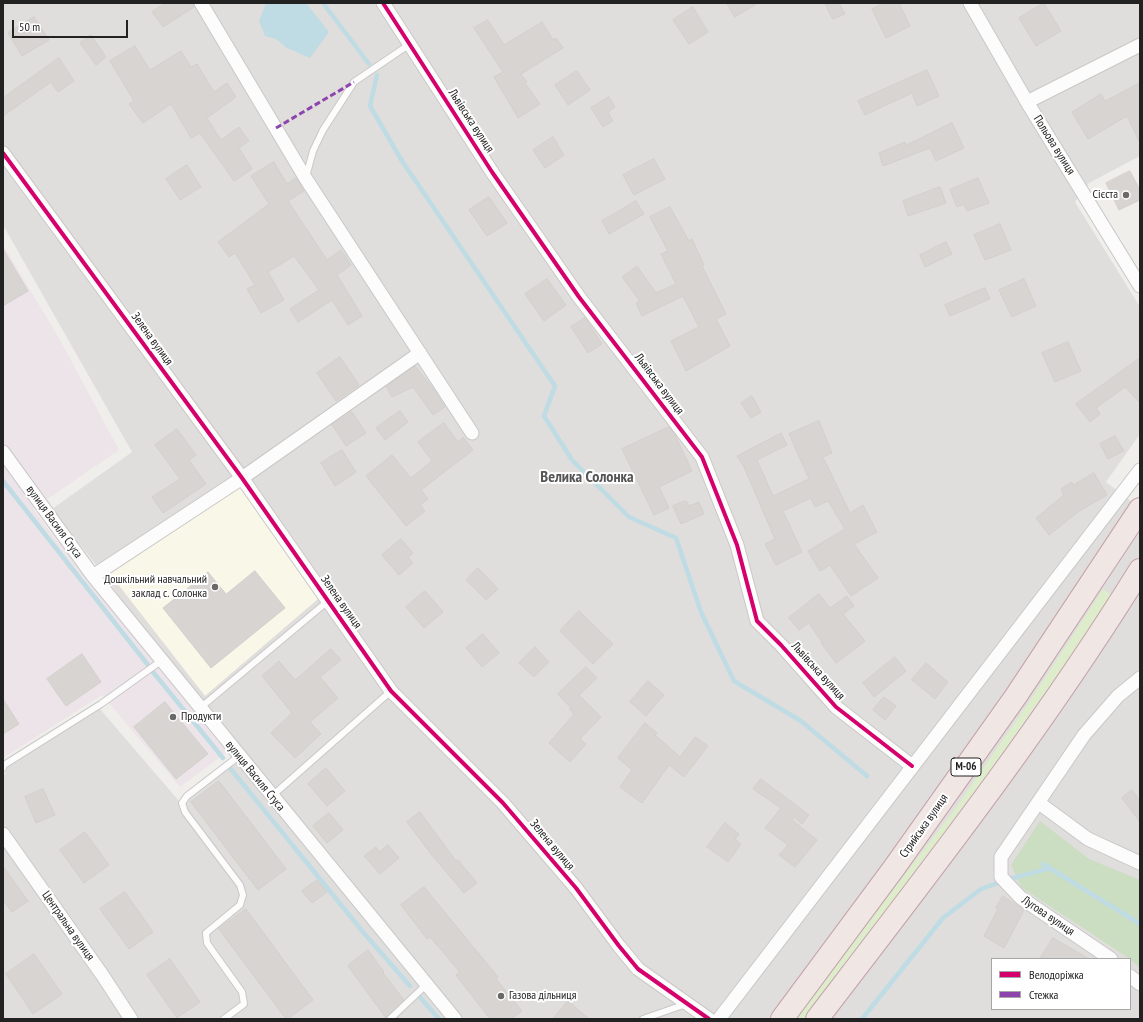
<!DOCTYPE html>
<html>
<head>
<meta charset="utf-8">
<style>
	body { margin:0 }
	#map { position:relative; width:1143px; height:1022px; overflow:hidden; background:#f0eeeb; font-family:"PT Sans Narrow",sans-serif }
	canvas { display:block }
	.frame { position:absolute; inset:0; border:4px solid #222; pointer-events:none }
	.legend { position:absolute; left:991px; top:958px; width:140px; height:52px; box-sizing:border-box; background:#fff; border:1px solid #a7a7a7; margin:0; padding:5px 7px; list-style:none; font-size:12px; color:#222 }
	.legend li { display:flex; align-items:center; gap:8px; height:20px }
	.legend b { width:20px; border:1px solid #a7a7a7 }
	.scale { position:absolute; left:12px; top:20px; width:116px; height:18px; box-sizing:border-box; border:2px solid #222; border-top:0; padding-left:5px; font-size:12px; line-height:14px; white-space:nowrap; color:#222; -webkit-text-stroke:3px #fff; paint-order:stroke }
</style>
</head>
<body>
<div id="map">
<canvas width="1143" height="1022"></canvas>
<div class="frame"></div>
<ul class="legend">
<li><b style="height:5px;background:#d6006c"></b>Велодоріжка</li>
<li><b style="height:5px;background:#8e44ad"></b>Стежка</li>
</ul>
<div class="scale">50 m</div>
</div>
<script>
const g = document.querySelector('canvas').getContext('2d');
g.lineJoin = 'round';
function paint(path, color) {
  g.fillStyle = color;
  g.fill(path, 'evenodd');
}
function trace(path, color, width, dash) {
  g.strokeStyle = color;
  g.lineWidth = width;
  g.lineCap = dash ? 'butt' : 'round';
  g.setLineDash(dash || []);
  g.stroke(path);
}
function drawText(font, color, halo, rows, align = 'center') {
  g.font = font + ' "PT Sans Narrow",sans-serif';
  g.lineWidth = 4;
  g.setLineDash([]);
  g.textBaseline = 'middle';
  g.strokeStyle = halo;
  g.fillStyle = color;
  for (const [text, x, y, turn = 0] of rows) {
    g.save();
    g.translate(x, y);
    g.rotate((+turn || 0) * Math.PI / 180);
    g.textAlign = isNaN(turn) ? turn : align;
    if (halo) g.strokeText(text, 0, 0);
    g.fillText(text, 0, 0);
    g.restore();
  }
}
const residential = new Path2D(`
	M3,3H1140V156L1089,183L1075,202L1140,307V434L1106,482L1140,508V1019H3V778L7,768L100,709L179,801L242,754L164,659L100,570L52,509L132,452L3,225ZM992,959H1130V1009H992Z`);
const industrial = new Path2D(`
	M3,245L59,338L119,450L33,509L87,580L227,752L180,787L102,695L3,758Z`);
const education = new Path2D(`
	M240,487L318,599L205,696L110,574Z`);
const grass = new Path2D(`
	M1103,589L1112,595L959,819L805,1019H793L952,813L1029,702Z`);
const forest = new Path2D(`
	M1040,821L1089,859L1140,880V968L1130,959L1021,887L1011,865Z`);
const water = new Path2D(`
	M266,3H306L329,32L310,58L287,48L276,39L265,36L259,21Z`);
const stream = new Path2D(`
	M323,3L369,64
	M377,75L370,106L402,161L555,386L544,416L572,460L629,517L676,538L701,612L734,681L801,721L867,776
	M3,481L148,665
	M153,672L223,758
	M230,768L363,932L410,986
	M1043,864L1140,924
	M1010,879L1050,868
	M419,996L439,1019
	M862,1019L943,918L981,889L998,883`);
const building = new Path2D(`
	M166,3H193L194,7L163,27L152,12Z
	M727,3H758L735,17Z
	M825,3H839L845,14L833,19Z
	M884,3H899L910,26L886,38L872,9Z
	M1044,3L1061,31L1036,46L1019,18Z
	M693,7L708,32L689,44L673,20Z
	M34,17L49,40L22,56L8,33Z
	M488,20L504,45L542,22L553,40L556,38L563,48L521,74L527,82L525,83L540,104L518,118L494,77L503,72L474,28Z
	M91,35L106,57L96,65L80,43Z
	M135,46L150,70L181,51L191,67L197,64L214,92L227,83L236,97L207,118L221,140L239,127L249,141L239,148L252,169L234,181L200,133L191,138L171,104L143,123L129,104L134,101L110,61Z
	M59,58L74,81L58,92L51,82L3,116V98Z
	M927,70L939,96L917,106L912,93L865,115L858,101Z
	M577,71L590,90L568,105L555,85Z
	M1140,83V143L1127,116L1088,139L1072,112L1101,94L1105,101Z
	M609,97L615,107L608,112L613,121L603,127L591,108Z
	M952,123L964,148L936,161L930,148L883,166L879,153L905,142L906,145Z
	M553,137L564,155L545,168L533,150Z
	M654,159L665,179L634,195L623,175Z
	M274,162L287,184L296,178L304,191L288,201L327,260L341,250L351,265L337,275L362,316L348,325L332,300L298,322L290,309L319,290L294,256L268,272L284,300L261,313L247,289L255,285L235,253L229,257L218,242L269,204L251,176Z
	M187,165L201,187L180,200L166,179Z
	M1130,171L1140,190V200L1119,210L1106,183Z
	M978,178L989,203L967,211L964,204L957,207L950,190Z
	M940,187L946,203L908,216L903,201Z
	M489,197L507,223L487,236L469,210Z
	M636,201L644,214L609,234L602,221Z
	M670,207L689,241L692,239L704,265L702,266L726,314L716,319L730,346L686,371L671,341L699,327L683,296L642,316L636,303L640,301L622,277L637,266L656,293L676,284L661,254L668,251L650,217Z
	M1000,224L1011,250L985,260L974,235Z
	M946,242L952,254L925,267L920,255Z
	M3,249L28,291L3,306Z
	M547,279L566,305L544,321L525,294Z
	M1024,279L1036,306L1012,317L999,290Z
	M985,288L990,299L950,316L945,305Z
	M585,318L602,344L588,353L571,327Z
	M1068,342L1081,371L1055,382L1042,353Z
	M340,357L359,385L336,401L317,373Z
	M1140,358V403L1125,387L1096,408L1100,414L1090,422L1076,404Z
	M415,366L432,387L445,407L433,415L413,387L392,397L386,386Z
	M752,396L761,412L751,418L741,403Z
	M400,411L408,422L385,440L376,428Z
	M352,412L366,433L346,446L332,425Z
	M819,421L832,453L823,457L850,513L863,505L877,532L854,544L878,578L851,596L830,565L820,571L808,551L845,529L828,501L815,507L811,498L783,511L802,552L776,565L765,544L775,539L744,467L737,456L781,433L787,445L757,460L773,496L809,479L789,434Z
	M444,423L458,442L463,437L473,450L421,490L428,499L420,505L425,511L406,526L366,476L392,455L411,478L432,461L418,442Z
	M669,427L674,433L692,471L659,487L669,508L654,515L622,449Z
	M177,429L196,455L189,460L206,484L163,513L152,497L180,479L155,445Z
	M1115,436L1124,451L1108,459L1100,444Z
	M342,450L356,472L335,486L321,463Z
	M1094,473L1107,495L1078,512L1049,535L1036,518L1064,495L1061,489L1072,482L1073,485Z
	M686,501L689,506L699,502L704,514L681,524L673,506Z
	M401,539L413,553L408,557L413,563L399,575L382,555Z
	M478,568L498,589L486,600L466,580Z
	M255,571L285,608L211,668L163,608L208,572L226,594Z
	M425,591L443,612L424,628L406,607Z
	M819,594L830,608L847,596L854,606L843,614L865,641L836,663L821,643L822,642L809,623L799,630L789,618Z
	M579,611L613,644L593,664L560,631Z
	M483,634L499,653L482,667L466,648Z
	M535,647L549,662L534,677L519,663Z
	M331,649L341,660L320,677L338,698L310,722L321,734L295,758L271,733L292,713L262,676L279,661L295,680Z
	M82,654L101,682L66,706L47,679Z
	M895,657L906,671L874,697L863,683Z
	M926,663L948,682L935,699L912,680Z
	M586,667L597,678L579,695L601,717L580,739L586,744L570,762L549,743L574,714L569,709L571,708L558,694Z
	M648,681L664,695L646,716L630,702Z
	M884,697L896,706L885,720L873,710Z
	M3,699L19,724L3,734Z
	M165,702L208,754L176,779L134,727Z
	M645,723L657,733L655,735L680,757L695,737L708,746L684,777L669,765L642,803L620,787L632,770L618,758Z
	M326,768L345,791L327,806L308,784Z
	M761,779L809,815L802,824L794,817L792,820L817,840L795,867L779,855L788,845L765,828L781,808L753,789Z
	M219,781L286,869L258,890L191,802Z
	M43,789L55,815L36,823L25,797Z
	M1132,790L1140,801V822L1122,798Z
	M420,812L456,861L458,860L477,883L464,893L431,854L407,822Z
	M329,813L343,830L327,843L313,826Z
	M725,823L739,834L735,839L741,844L728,862L707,847Z
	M85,832L109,865L84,883L60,850Z
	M388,845L399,858L380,874L364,856L376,847L379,852Z
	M3,866L28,901L12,912L3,900Z
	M317,880L327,892L312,903L302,891Z
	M424,887L498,977L496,979L522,1011L511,1019H490L456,975L460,972L430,937L427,939L401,905Z
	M125,892L153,932L129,949L100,909Z
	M1003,896L1024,910L1004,948L984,936L998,909L996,908Z
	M246,909L313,1000L288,1019H286L219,929Z
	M1053,938L1089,959H1040Z
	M368,950L384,972L383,973L404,1000L386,1018L348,966Z
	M34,954L62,994L33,1014L6,974Z
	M170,959L200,1002L177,1018L147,975Z
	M568,1001L589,1019H553Z`);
const service = new Path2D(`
	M306,177L313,151L323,130L354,82L410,44
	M200,708L328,601
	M3,768L4,765L101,704L161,661
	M272,796L391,691
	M224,1019L244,1004L242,992L207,943L206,933L240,905L243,895L240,885L185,812L182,803L187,796L239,756
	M390,1019L427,984
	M643,1019L686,1004`);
const minor = new Path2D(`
	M201,3L306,179L472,433
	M383,3L492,172L547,251L579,297L702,457L737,545L757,621L781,645L836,707L912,766
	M970,3L1027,102L1140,286
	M1027,102L1140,45
	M3,153L242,478L391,691L503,803L576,888L619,946L638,969L709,1019
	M3,452L93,576L455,1019
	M93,576L242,478L420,353
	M1039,803L1088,839L1140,863
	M3,834L103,976L131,1019
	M1111,959L1021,898L1001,877V857L1084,735L1118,696L1140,678
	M1130,976L1140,984
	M719,1019L1140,470`);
const trunk = new Path2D(`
	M782,1019L894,868L1016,696L1140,509
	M817,1019C929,873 1043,727 1140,570`);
const quiet = new Path2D(`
	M276,128L354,82`);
const cycleway = new Path2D(`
	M383,3L492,172L547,251L579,297L702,457L737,545L757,621L781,645L836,707L912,766
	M3,153L242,478L391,691L503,803L576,888L619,946L638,969L709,1019`);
const markers = [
	[1126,195,4,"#6a6968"],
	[215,587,4,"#6a6968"],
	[173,717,4,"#6a6968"],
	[501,996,4,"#6a6968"]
];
const shields = [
	[966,767,30]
];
const shieldNames = [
	["М-06",966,767]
];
const streetNames = [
	["Львівська вулиця",471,121,57],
	["Польова вулиця",1054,145,58],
	["Зелена вулиця",152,339,54],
	["Львівська вулиця",659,384,53],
	["вулиця Василя Стуса",54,522,54],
	["Зелена вулиця",341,602,55],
	["Львівська вулиця",818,671,48],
	["вулиця Василя Стуса",255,776,51],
	["Стрийська вулиця",924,826,-55],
	["Зелена вулиця",552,845,50],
	["Лугова вулиця",1048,916,34],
	["Центральна вулиця",68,926,55]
];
const poiNames = [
	["Сієста",1118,195],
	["Дошкільний навчальний",207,580],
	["заклад с. Солонка",207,594],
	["Продукти",181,717,"left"],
	["Газова дільниця",509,996,"left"]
];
const districtNames = [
	["Велика Солонка",587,477]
];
paint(residential, '#dfdedc');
paint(industrial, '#ede4e9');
paint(education, '#f8f7e8');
paint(grass, '#ddeccb');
paint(forest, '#cbdec1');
paint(water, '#bfdbe3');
trace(stream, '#bfdbe3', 4.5);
paint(building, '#d7d4d2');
trace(building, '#d3d0cc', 1);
trace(service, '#c9c8c7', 8);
trace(minor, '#c9c8c7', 15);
trace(trunk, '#c5a2ac', 24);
trace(service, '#fdfcfc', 6);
trace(minor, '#fdfcfc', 13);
trace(trunk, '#f0e6e4', 22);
trace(quiet, '#8e44ad', 3, [6, 3]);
trace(cycleway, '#d6006c', 4);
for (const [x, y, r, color] of markers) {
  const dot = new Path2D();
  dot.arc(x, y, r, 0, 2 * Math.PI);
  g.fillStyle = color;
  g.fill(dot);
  trace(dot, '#fff', 1.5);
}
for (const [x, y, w] of shields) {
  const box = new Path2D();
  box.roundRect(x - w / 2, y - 9, w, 18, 3);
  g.fillStyle = '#fff';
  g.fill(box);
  trace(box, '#222', 1);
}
drawText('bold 11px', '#222', null, shieldNames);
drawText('12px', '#222', '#fff', streetNames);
drawText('12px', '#222', '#fff', poiNames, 'right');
drawText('bold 16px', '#555', '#fff', districtNames);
</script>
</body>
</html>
